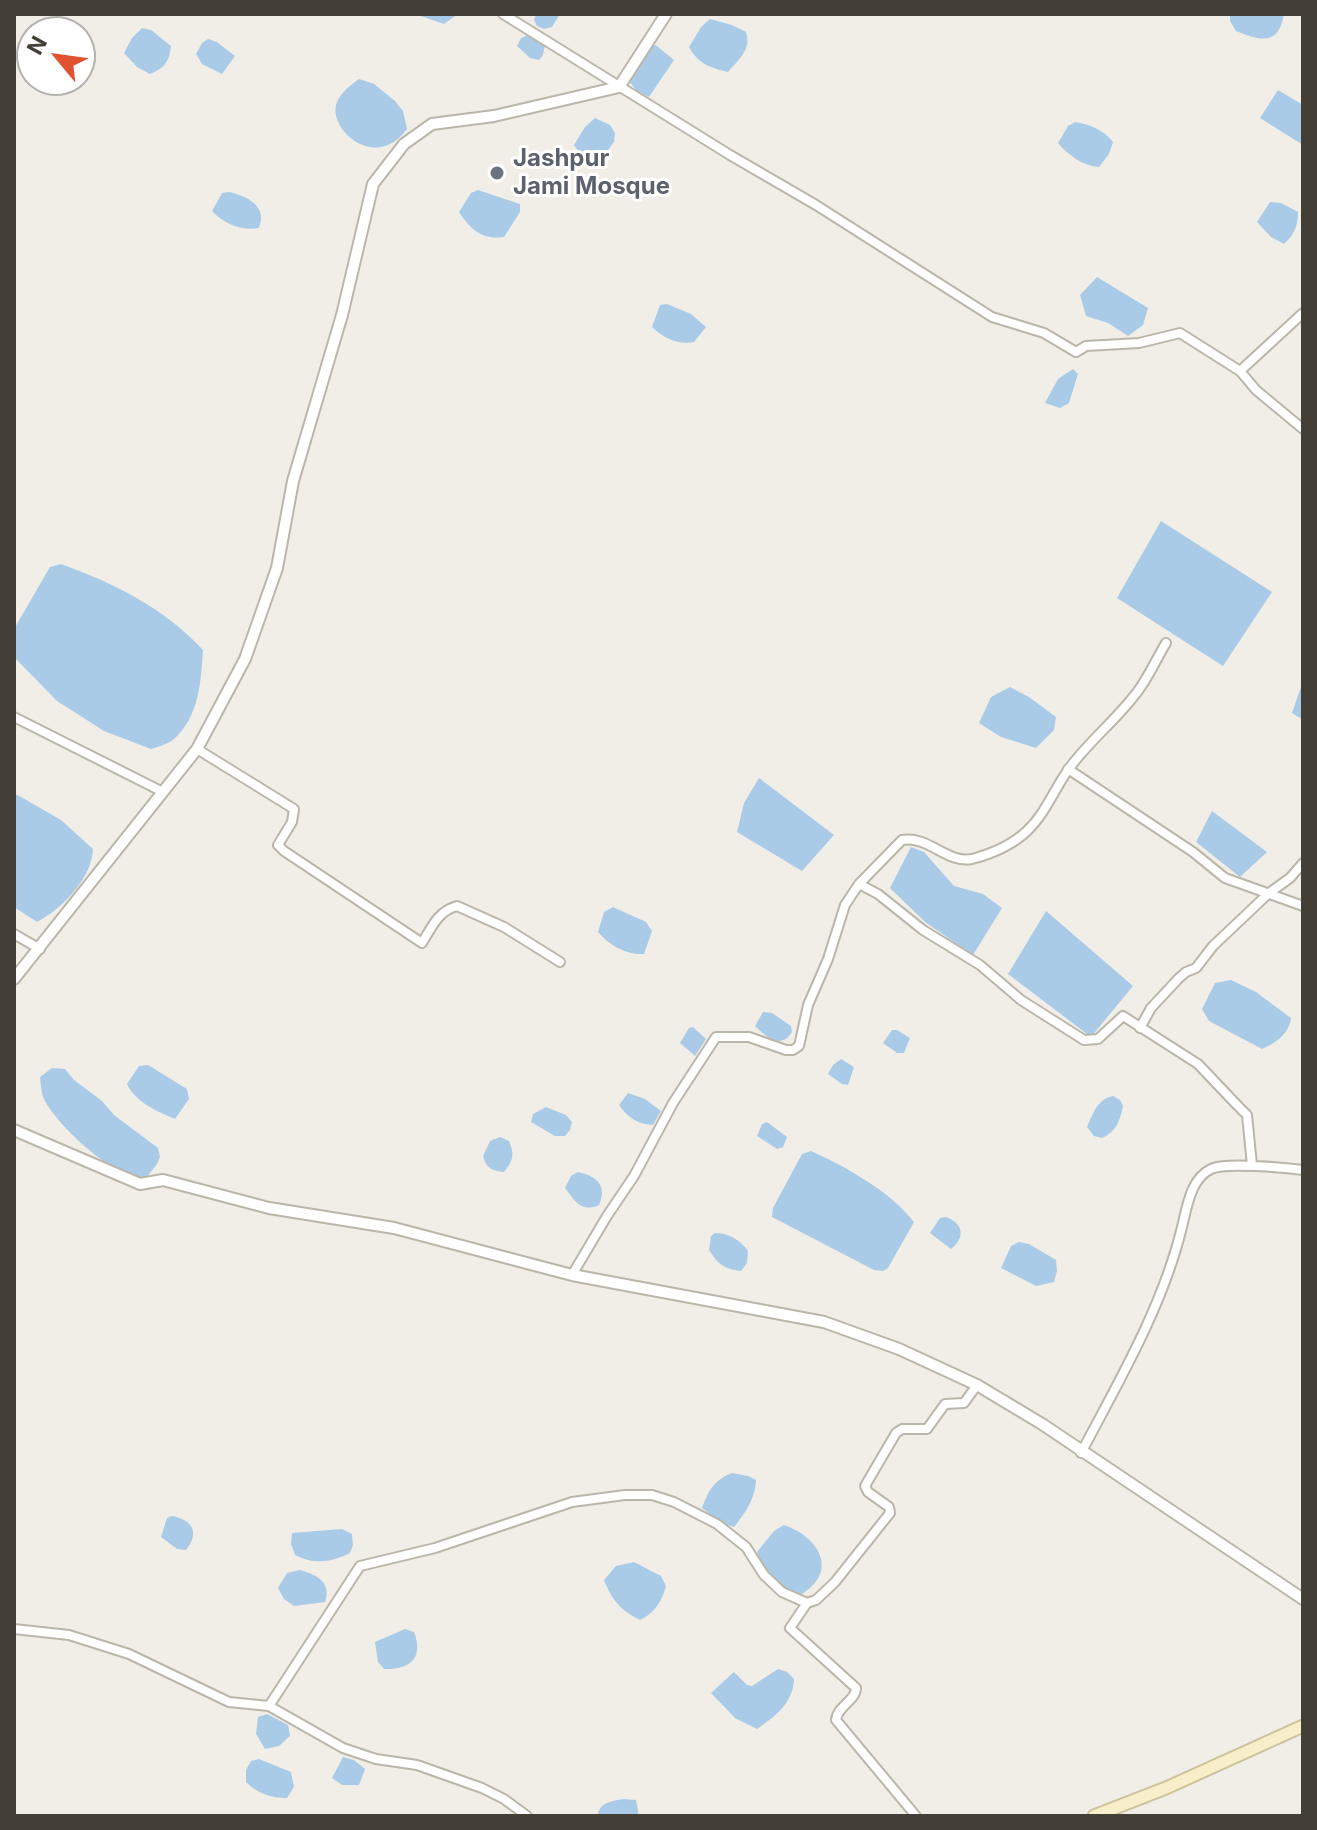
<!DOCTYPE html>
<html>
<head>
<meta charset="utf-8">
<style>
	body { margin:0 }
	#map { position:relative; width:1317px; height:1830px; overflow:hidden; background:#f1eee7; font-family:Inter,sans-serif }
	canvas { display:block }
	.frame { position:absolute; inset:0; border:16px solid #433f37; pointer-events:none }
	.north { position:absolute; left:16px; top:16px; width:80px; height:80px; box-sizing:border-box; background:#fff; border:2px solid #b4b2af; border-radius:50%; rotate:299deg; font-size:22px; font-weight:700; line-height:32px; text-align:center; color:#433f37 }
	.north::after { content:''; display:block; margin:auto; width:28px; height:36px; background:#df5330; clip-path:polygon(50% 0,100% 100%,50% 72%,0 100%) }
</style>
</head>
<body>
<div id="map">
<canvas width="1317" height="1830"></canvas>
<div class="frame"></div>
<div class="north">N</div>
</div>
<script>
const g = document.querySelector('canvas').getContext('2d');
g.lineJoin = 'round';
function paint(path, color) {
  g.fillStyle = color;
  g.fill(path, 'evenodd');
}
function trace(path, color, width, dash) {
  g.strokeStyle = color;
  g.lineWidth = width;
  g.lineCap = dash ? 'butt' : 'round';
  g.setLineDash(dash || []);
  g.stroke(path);
}
function drawText(font, color, halo, rows, align = 'center') {
  g.font = font + ' Inter,sans-serif';
  g.lineWidth = 6;
  g.setLineDash([]);
  g.textBaseline = 'middle';
  g.strokeStyle = halo;
  g.fillStyle = color;
  for (const [text, x, y, turn = 0] of rows) {
    g.save();
    g.translate(x, y);
    g.rotate((+turn || 0) * Math.PI / 180);
    g.textAlign = isNaN(turn) ? turn : align;
    if (halo) g.strokeText(text, 0, 0);
    g.fillText(text, 0, 0);
    g.restore();
  }
}
const water = new Path2D(`
	M415,14H458L444,24Z
	M536,14H560L552,27L544,29L537,26L534,20Z
	M1230,14H1284C1279,46 1260,41 1236,31L1230,21Z
	M710,19L732,25L746,32C752,50 738,60 728,72C711,68 698,64 689,47L701,27Z
	M142,28L151,30L171,46C169,62 165,68 150,74L137,67L124,53L132,38Z
	M528,35L545,45L543,55L539,60L530,58L517,46L521,38Z
	M208,39L217,42L235,56L222,74L202,64L196,54L202,43Z
	M651,44L657,46L674,60L649,97L637,91L628,80Z
	M359,79L374,84L395,101L403,111L407,129C375,173 326,128 337,102C341,92 351,85 359,79Z
	M1278,90L1303,105V145L1260,118Z
	M595,118L610,125L615,133L614,142L600,161L581,155L574,145L585,127Z
	M1075,122C1089,124 1104,130 1113,142L1109,154L1099,167C1083,166 1068,155 1058,143L1068,126Z
	M478,190L520,204V212L504,237C482,240 471,230 459,212L471,193Z
	M229,192C247,196 268,206 259,228C242,231 224,224 212,211L222,193Z
	M1270,202L1281,203L1298,212C1298,226 1294,235 1284,244L1271,237L1257,222Z
	M1097,277L1148,308L1143,325L1128,336L1108,323L1086,316L1080,295Z
	M667,304L691,314L706,327L694,342C678,345 663,338 652,327L660,305Z
	M1073,369L1078,374L1069,403L1060,408L1045,403L1058,379Z
	M1161,521L1272,592L1223,666L1117,598Z
	M61,564C114,583 164,608 203,650C201,681 199,717 174,739C168,744 158,747 151,749L104,731L57,701L14,657V629L50,567Z
	M1303,681V720L1292,713Z
	M1010,687L1029,697L1056,717L1054,730L1036,748L1001,737L979,723L991,697Z
	M759,778L834,835L802,871L737,832L744,803Z
	M14,793L61,820L93,849C92,878 62,909 37,922L14,907Z
	M1212,811L1267,852L1240,877L1196,842Z
	M911,847L924,852L954,886L983,894L1002,908L973,955L925,922L890,888Z
	M613,907L646,922L652,931L644,954C626,955 610,946 598,932L604,912Z
	M1046,911L1133,986L1091,1037L1008,974Z
	M1231,980L1256,992L1291,1018C1289,1034 1276,1043 1262,1049L1209,1021L1202,1009L1215,983Z
	M763,1012L772,1013L791,1026L792,1032C781,1050 766,1037 755,1026Z
	M693,1027L706,1039L695,1056L680,1043L689,1028Z
	M892,1030H897L910,1038L904,1053H897L883,1043Z
	M841,1059L854,1067L848,1085L842,1084L828,1074L833,1065Z
	M148,1065L187,1089L189,1099L175,1119C157,1111 136,1103 127,1084L139,1066Z
	M52,1068L65,1069L74,1080L102,1101L114,1115L158,1148L160,1157L157,1164L146,1178C115,1180 59,1127 45,1101C41,1094 41,1085 40,1077Z
	M628,1093L645,1099L661,1111L653,1125C638,1124 628,1118 619,1105Z
	M1113,1096L1120,1100L1123,1106C1120,1121 1116,1132 1102,1138L1094,1136L1087,1127C1093,1114 1097,1099 1113,1096Z
	M546,1107L566,1115L572,1122L570,1130L565,1136H555L531,1122L533,1114Z
	M767,1122L787,1137L783,1147L777,1149L757,1136L762,1124Z
	M500,1137L509,1141C515,1155 513,1161 504,1172C492,1171 486,1168 483,1156L490,1141Z
	M811,1151C845,1166 891,1192 914,1222L888,1268L883,1271L874,1270L772,1217L773,1208L802,1154Z
	M578,1172C596,1176 608,1185 599,1205C581,1213 575,1201 565,1188L571,1176Z
	M946,1217C963,1223 966,1237 951,1249L930,1233L940,1218Z
	M715,1233C729,1233 740,1240 748,1251L747,1263L741,1271C724,1269 718,1264 709,1250L711,1236Z
	M1019,1242L1029,1244L1056,1260L1057,1271L1054,1282L1036,1286L1001,1268L1011,1246Z
	M732,1473L748,1476L756,1480C755,1499 746,1512 734,1527L723,1524L702,1508C709,1490 714,1480 732,1473Z
	M172,1516C193,1520 200,1533 186,1550L177,1549L161,1537L167,1518Z
	M784,1525C819,1537 839,1571 802,1594C777,1587 765,1576 757,1552L774,1531Z
	M342,1529L352,1534L353,1545L350,1553C333,1562 313,1565 295,1555L291,1544L292,1533Z
	M634,1562L661,1576L666,1586C662,1601 655,1613 640,1620C620,1610 612,1600 604,1580L616,1566Z
	M300,1570C317,1575 332,1582 325,1602L294,1606L284,1599L278,1588L287,1573Z
	M405,1629L414,1632C424,1658 410,1670 384,1669L378,1662L375,1642Z
	M778,1669L787,1672L794,1679C793,1703 776,1716 757,1729L735,1718L711,1693L734,1672L747,1685L752,1686Z
	M267,1714L288,1725L290,1736L279,1746L265,1749L256,1734L258,1717Z
	M343,1757L354,1760L365,1769L359,1785H342L332,1778Z
	M259,1759L291,1772L294,1787L287,1798C271,1798 258,1794 246,1782V1770L251,1761Z
	M623,1799L636,1800L639,1816H598C598,1803 612,1801 623,1799Z`);
const minor = new Path2D(`
	M503,14L730,155L816,205L992,317L1044,333L1076,352L1086,346L1139,343L1180,333L1240,371L1256,390L1303,429
	M1240,371L1303,313
	M14,717L161,791
	M197,749L294,809L292,822L278,845L284,851L422,943C432,927 438,911 457,906L504,927L560,962
	M1068,769L1193,852L1225,878L1303,906
	M859,884L878,894L923,930L980,965L1021,1000L1084,1040L1098,1039L1123,1016L1198,1064L1237,1105L1247,1115L1252,1165
	M14,934L40,949
	M1140,1028L1151,1008L1179,978L1186,972L1196,968L1213,946L1269,893L1290,878L1303,863
	M572,1275L607,1216L634,1176L673,1103L716,1037H749L786,1050H793L799,1046L808,1005L828,959L845,905L859,884L902,840C928,835 947,864 972,859C991,854 1012,845 1027,831C1045,814 1054,790 1068,770C1087,743 1114,722 1134,696C1147,681 1155,661 1166,643
	M1081,1453C1119,1381 1163,1306 1182,1227C1187,1208 1190,1179 1211,1169C1225,1162 1285,1168 1303,1170
	M807,1603L790,1628L856,1688C856,1701 837,1706 836,1720L916,1816
	M14,1629L69,1635L129,1654L229,1702L269,1706L343,1748L376,1759L417,1765L482,1788L504,1799L527,1816
	M269,1706L360,1566L435,1548L572,1502L625,1495H652L674,1502L717,1524L746,1547L764,1575L782,1592L807,1603L816,1600L835,1582L890,1513L889,1507L868,1492L865,1486L896,1433L902,1429H927L945,1404L964,1403L977,1385`);
const tertiary = new Path2D(`
	M14,979L197,749L245,659L277,568L293,481L342,315L373,184L404,144L432,124L494,116L619,87L666,14
	M14,1130L140,1184L163,1180L269,1208L394,1228L572,1275L824,1322L899,1349L977,1385L1042,1424L1303,1599`);
const secondary = new Path2D(`
	M1094,1816L1166,1788L1303,1726`);
const markers = [
	[497,173,8,"#6b7280"]
];
const worshipNames = [
	["Jashpur",513,159],
	["Jami Mosque",513,187]
];
paint(water, '#aacbe7');
trace(minor, '#bbb6aa', 12);
trace(tertiary, '#bbb6aa', 14);
trace(secondary, '#cbc29c', 15);
trace(minor, '#fff', 8);
trace(tertiary, '#fff', 10);
trace(secondary, '#f7efca', 11);
for (const [x, y, r, color] of markers) {
  const dot = new Path2D();
  dot.arc(x, y, r, 0, 2 * Math.PI);
  g.fillStyle = color;
  g.fill(dot);
  trace(dot, '#fff', 3);
}
drawText('bold 24px', '#5b616d', '#fff', worshipNames, 'left');
</script>
</body>
</html>
